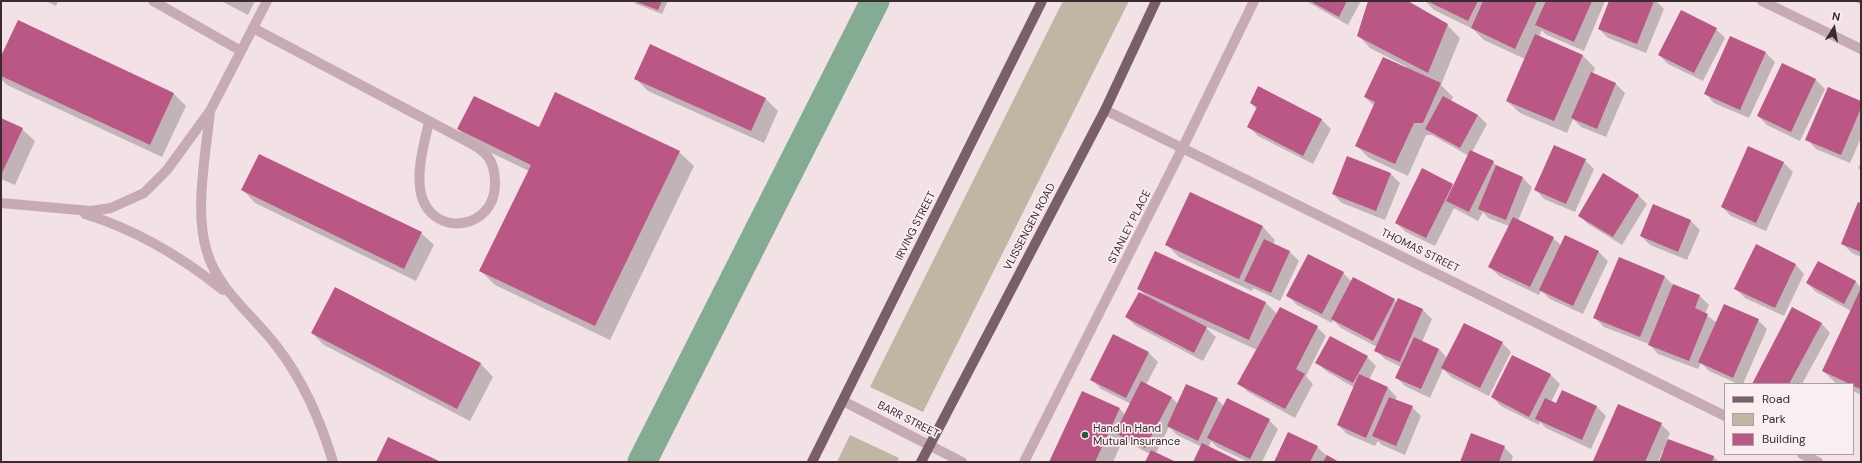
<!DOCTYPE html>
<html>
<head>
<meta charset="utf-8">
<style>
	body { margin:0 }
	#map { position:relative; width:1862px; height:463px; overflow:hidden; background:#f2e2e5; font-family:"DM Sans",sans-serif }
	canvas { display:block }
	.frame { position:absolute; inset:0; border:2px solid #392c31; pointer-events:none }
	.legend { position:absolute; left:1724px; top:383px; width:130px; height:72px; box-sizing:border-box; background:#f9eef0; border:1px solid #aca0a4; margin:0; padding:5px 7px; list-style:none; font-size:12px; color:#392c31 }
	.legend li { display:flex; align-items:center; gap:8px; height:20px }
	.legend b { width:20px; border:1px solid #aca0a4 }
	.north { position:absolute; left:1814px; top:8px; width:40px; height:40px; -webkit-text-stroke:3px #f9eef0; paint-order:stroke; rotate:11deg; font-size:11px; font-weight:700; line-height:16px; text-align:center; color:#392c31 }
	.north::after { content:''; display:block; margin:auto; width:14px; height:18px; background:#392c31; clip-path:polygon(50% 0,100% 100%,50% 72%,0 100%) }
</style>
</head>
<body>
<div id="map">
<canvas width="1862" height="463"></canvas>
<div class="frame"></div>
<ul class="legend">
<li><b style="height:5px;background:#795f68"></b>Road</li>
<li><b style="height:11px;background:#c0b6a3"></b>Park</li>
<li><b style="height:11px;background:#bb5784"></b>Building</li>
</ul>
<div class="north">N</div>
</div>
<script>
const g = document.querySelector('canvas').getContext('2d');
g.lineJoin = 'round';
function paint(path, color) {
  g.fillStyle = color;
  g.fill(path, 'evenodd');
}
function trace(path, color, width, dash) {
  g.strokeStyle = color;
  g.lineWidth = width;
  g.lineCap = dash ? 'butt' : 'round';
  g.setLineDash(dash || []);
  g.stroke(path);
}
function drawText(font, color, halo, rows, align = 'center') {
  g.font = font + ' "DM Sans",sans-serif';
  g.lineWidth = 3.5;
  g.setLineDash([]);
  g.textBaseline = 'middle';
  g.strokeStyle = halo;
  g.fillStyle = color;
  for (const [text, x, y, turn = 0] of rows) {
    g.save();
    g.translate(x, y);
    g.rotate((+turn || 0) * Math.PI / 180);
    g.textAlign = isNaN(turn) ? turn : align;
    if (halo) g.strokeText(text, 0, 0);
    g.fillText(text, 0, 0);
    g.restore();
  }
}
const green = new Path2D(`
	M1063,1H1129L923,412L870,387Z
	M850,435L899,458L897,462H837Z`);
const shadow = new Path2D(`
	M46,1H58L56,6Z
	M221,1H255L248,15Z
	M633,1H668L662,14L636,4Z
	M1306,1H1361L1348,25Z
	M1369,1H1406L1447,25L1460,38L1441,85L1453,97L1451,101L1478,115L1487,124L1472,152L1493,162L1499,168L1523,178L1532,187L1518,221L1553,238L1562,246L1566,237L1599,252L1608,261L1583,314L1550,299L1541,291L1539,295L1499,276L1490,267L1509,226L1488,218L1483,212L1478,221L1454,208L1435,246L1406,232L1396,223L1452,185L1454,186L1469,156L1432,135H1426L1408,176L1369,158L1357,146L1374,106L1365,97L1407,67L1370,48L1358,35Z
	M1425,1H1605L1584,51L1545,34L1542,30L1539,37L1583,56L1595,68L1593,73L1616,84L1625,93L1606,137L1581,127L1573,119L1567,133L1520,113L1507,101L1525,59L1484,40L1473,29L1434,10Z
	M1610,1H1656L1664,9L1646,53L1608,38L1599,29Z
	M1854,1H1861V5Z
	M18,22L174,94L186,106L162,157L7,85L1,79V58Z
	M1716,29L1725,38L1703,81L1668,64L1659,55Z
	M1731,37L1766,53L1775,62L1749,118L1714,103L1705,93Z
	M651,45L766,99L778,111L764,143L648,91L635,78Z
	M1783,64L1816,80L1825,89L1800,141L1767,125L1758,116Z
	M1861,102V138L1850,163L1816,149L1807,139Z
	M1251,103L1322,120L1331,129L1313,164L1258,136L1249,127L1257,110Z
	M1,120L22,129L35,141L15,185L1,179Z
	M539,128L679,152L694,166L610,340L495,285L481,271L529,171L473,144L458,129Z
	M1749,148L1784,163L1793,172L1766,231L1731,216L1722,207Z
	M1348,157L1391,174L1400,183L1385,220L1342,203L1333,194Z
	M1585,160L1594,169L1575,212L1544,199L1535,189Z
	M1861,163V171L1858,168Z
	M243,190L421,233L434,245L416,281L255,203Z
	M1190,193L1263,227L1275,240L1273,244L1290,252L1299,261L1280,301L1253,288L1252,291L1179,257L1166,244Z
	M1638,195L1647,204L1622,245L1588,224L1579,215Z
	M1861,204V257L1852,253L1843,244Z
	M1654,206L1691,221L1700,230L1687,260L1650,245L1641,236Z
	M1155,252L1266,303L1277,314L1280,308L1317,327L1326,336L1306,376L1313,384L1295,418L1248,392L1239,383L1257,350L1203,325L1216,337L1203,361L1136,326L1126,317L1146,296L1138,288Z
	M1818,263L1856,282L1861,288V395L1853,391V384H1837L1823,371L1851,311L1816,292L1807,283Z
	M1795,264L1804,274L1784,316L1745,298L1735,288Z
	M1343,273L1352,282L1353,278L1397,302L1423,310L1432,319L1422,342L1439,349L1447,358L1502,343L1511,352L1489,396L1451,377L1443,369L1430,398L1405,386L1396,377L1401,367L1385,359L1375,350L1377,347L1341,328L1333,320L1332,323L1297,305L1288,296Z
	M1664,276L1673,285L1700,296L1709,305L1705,314L1717,323L1758,320L1767,329L1743,384H1738L1709,371L1701,363L1698,369L1658,354L1649,344L1604,327L1595,318Z
	M336,288L481,364L493,377L470,421L324,345L312,333Z
	M1793,308L1821,323L1830,333L1802,384H1753Z
	M1114,335L1149,353L1158,362L1146,385L1171,397L1178,404L1217,399L1224,406L1269,420L1278,429L1262,462H1248L1217,447L1211,441L1209,447L1239,462H1194L1202,447L1177,435L1169,427L1156,453L1174,462H1146L1150,454L1123,440L1113,462H1051L1120,409L1125,415L1131,404L1101,389L1092,380Z
	M1513,356L1551,375L1560,384L1551,402L1556,404L1562,391L1597,407L1606,416L1591,449L1546,428L1540,422L1539,425L1501,406L1492,397Z
	M1367,357L1376,366L1369,380L1388,388L1397,397L1395,400L1412,407L1421,416L1405,455L1382,445L1378,441L1375,446L1347,434L1338,425L1355,388L1326,371L1316,362Z
	M1661,424L1670,433L1667,440L1714,457L1719,462H1661L1664,451L1663,450L1658,462L1595,461Z
	M1317,447L1327,456L1337,462H1275Z
	M1504,447L1513,456L1511,462H1461Z`);
const canal = new Path2D(`
	M642,462L875,1`);
const building = new Path2D(`
	M634,1H662L658,10Z
	M1310,1H1347L1339,17Z
	M1368,1H1408L1448,24L1428,73L1357,36Z
	M1427,1H1478L1468,21Z
	M1483,1H1537L1515,49L1471,28Z
	M1546,1H1592L1574,42L1535,25Z
	M1609,1H1654L1637,44L1598,29Z
	M1681,10L1717,28L1694,73L1658,55Z
	M18,20L174,93L150,145L1,76V56Z
	M1535,34L1583,55L1554,121L1506,101Z
	M1730,36L1766,52L1740,110L1704,94Z
	M650,44L766,98L751,131L634,79Z
	M1383,57L1441,83L1423,123H1414L1395,164L1355,146L1375,102L1364,97Z
	M1782,63L1816,79L1791,132L1757,116Z
	M1591,72L1616,83L1597,129L1571,118Z
	M1258,86L1322,119L1303,156L1247,127L1257,107L1250,103Z
	M1828,87L1861,101V108L1841,155L1805,140Z
	M555,92L680,151L595,326L479,271L531,165L457,129L474,96L539,127Z
	M1443,96L1478,115L1460,148L1425,129Z
	M1,118L23,128L2,173H1Z
	M1554,145L1586,159L1566,204L1534,190Z
	M1748,146L1784,162L1756,223L1721,207Z
	M1470,150L1494,161L1469,212L1446,201Z
	M259,154L422,232L404,269L241,190Z
	M1347,156L1391,173L1376,211L1332,194Z
	M1496,165L1523,177L1506,220L1478,209Z
	M1422,168L1453,184L1426,238L1395,223Z
	M1603,173L1639,195L1613,237L1578,216Z
	M1190,192L1263,226L1239,279L1165,245Z
	M1858,202L1861,203V252L1841,244Z
	M1653,204L1691,220L1678,252L1640,236Z
	M1513,217L1554,237L1530,287L1488,267Z
	M1565,235L1599,251L1573,306L1539,290Z
	M1264,239L1290,251L1271,293L1244,281Z
	M1756,244L1796,264L1775,308L1734,289Z
	M1155,251L1266,302L1249,340L1137,289Z
	M1308,254L1344,272L1322,314L1286,296Z
	M1619,257L1665,276L1640,337L1593,318Z
	M1818,261L1856,281L1844,304L1806,283Z
	M1353,277L1395,299L1373,341L1331,319Z
	M1673,284L1700,295L1695,308L1708,314L1689,361L1648,345Z
	M335,287L481,363L457,409L311,333Z
	M1861,288V389L1853,386V384H1850L1822,371Z
	M1139,292L1207,327L1194,353L1125,317Z
	M1398,298L1423,309L1400,362L1374,351Z
	M1724,304L1759,319L1733,378L1698,362Z
	M1280,307L1318,326L1296,369L1305,374L1285,409L1237,384Z
	M1792,307L1822,323L1789,384H1752Z
	M1464,323L1503,342L1480,388L1441,368Z
	M1113,334L1149,352L1126,398L1090,380Z
	M1330,336L1368,356L1353,383L1315,363Z
	M1414,337L1439,349L1421,389L1395,378Z
	M1512,355L1551,374L1529,417L1491,397Z
	M1359,374L1388,387L1366,438L1337,425Z
	M1141,381L1172,397L1145,448L1115,433Z
	M1186,384L1218,398L1198,441L1167,426Z
	M1562,390L1597,406L1582,440L1535,419L1545,398L1556,403Z
	M1082,391L1120,408L1095,462H1049Z
	M1389,397L1413,406L1396,446L1372,436Z
	M1227,398L1270,419L1250,459L1207,438Z
	M1618,404L1662,423L1645,462L1593,461Z
	M1288,432L1318,446L1310,462H1274Z
	M1471,433L1505,446L1499,462H1460Z
	M388,437L441,462H376Z
	M1668,439L1714,456L1712,462H1659Z
	M1202,443L1241,462H1193Z
	M1151,450L1176,462H1145Z
	M1327,455L1339,462H1323Z`);
const minor = new Path2D(`
	M153,1L241,51
	M1762,1L1861,49
	M253,28L459,137C469,143 484,149 490,160C494,167 495,175 495,183C496,230 432,239 421,194C416,171 424,144 429,122
	M1105,110L1725,416
	M210,111C206,153 194,212 207,252C218,290 255,317 278,348C304,382 321,422 333,462
	M1,203L91,211L111,208L144,193L167,170L210,111L267,1
	M85,214C134,229 183,258 223,290
	M843,401L962,462
	M1802,454L1818,462
	M1024,462L1183,147L1254,1`);
const major = new Path2D(`
	M812,462L1042,1
	M921,462L1105,110L1156,1`);
const markers = [
	[1085,435,4,"#255738"]
];
const streetNames = [
	["IRVING STREET",916,226,-63],
	["VLISSENGEN ROAD",1030,227,-62],
	["STANLEY PLACE",1130,227,-63],
	["THOMAS STREET",1420,251,26],
	["BARR STREET",908,420,27]
];
const poiNames = [
	["Hand In Hand",1093,429],
	["Mutual Insurance",1093,442]
];
paint(green, '#c0b6a3');
paint(shadow, '#0003');
trace(canal, '#83ac92', 29);
paint(building, '#bb5784');
trace(minor, '#c6acb2', 10);
trace(major, '#795f68', 10);
for (const [x, y, r, color] of markers) {
  const dot = new Path2D();
  dot.arc(x, y, r, 0, 2 * Math.PI);
  g.fillStyle = color;
  g.fill(dot);
  trace(dot, '#f9eef0', 1.5);
}
drawText('11px', '#392c31', '#f9eef0', streetNames);
drawText('11px', '#392c31', '#f9eef0', poiNames, 'left');
</script>
</body>
</html>
